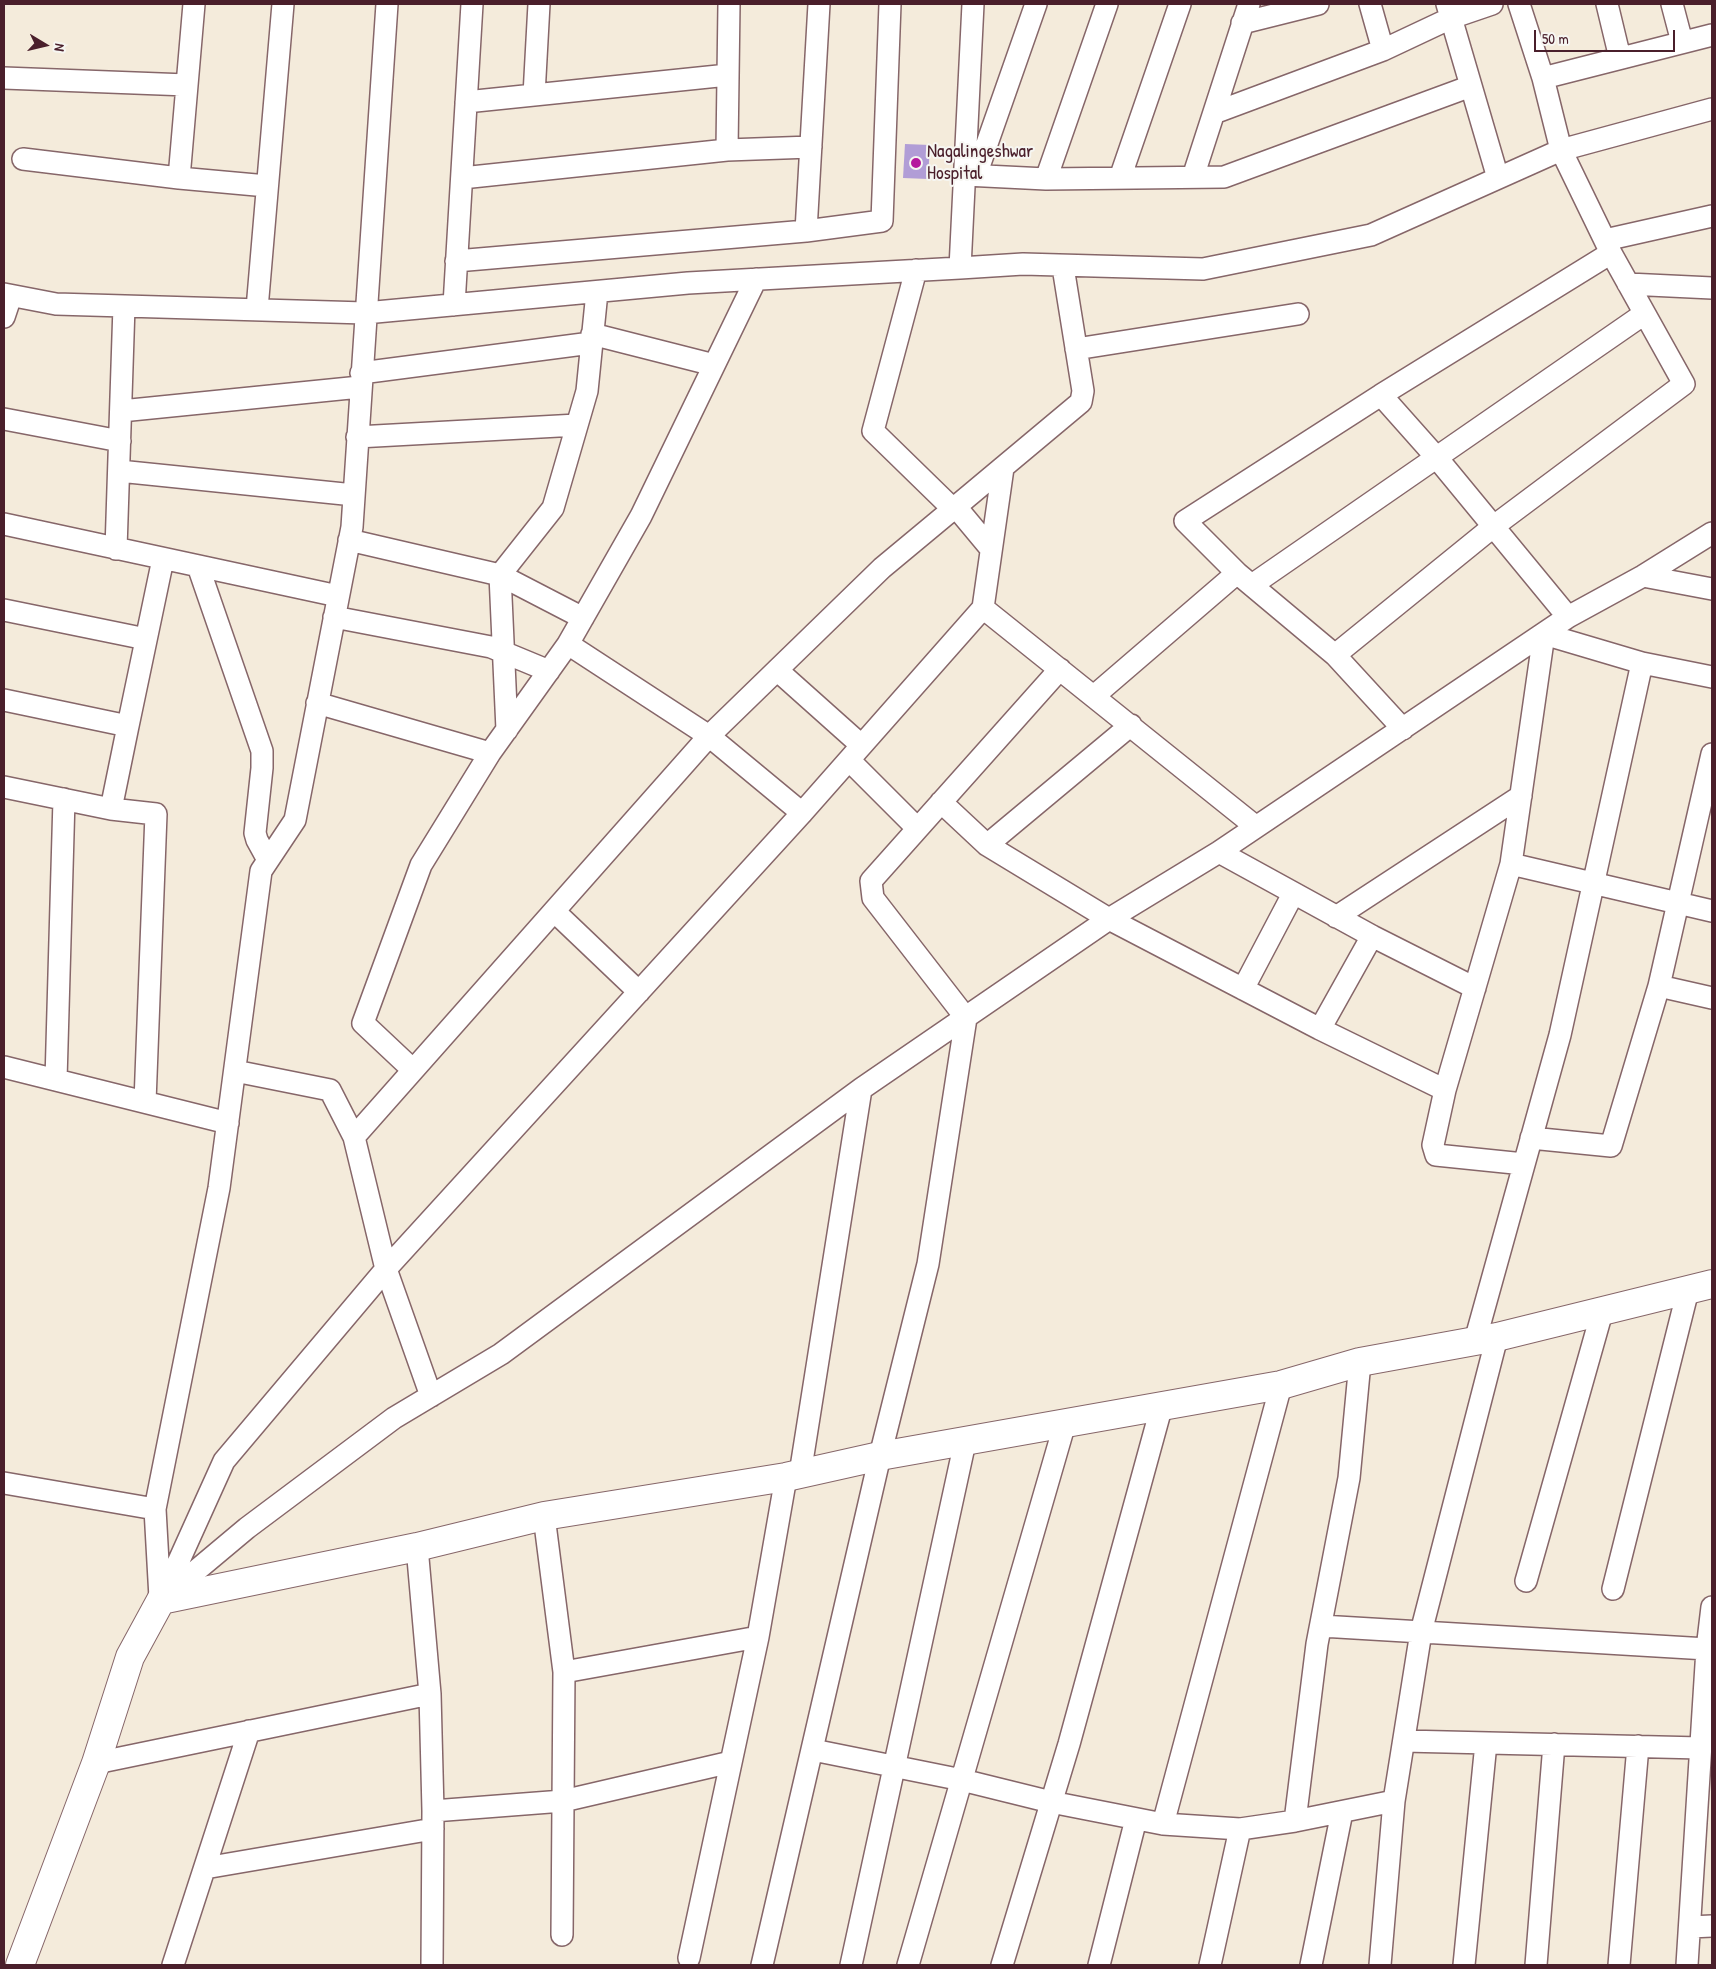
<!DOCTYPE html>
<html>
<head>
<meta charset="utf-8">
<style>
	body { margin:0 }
	#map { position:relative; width:1716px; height:1969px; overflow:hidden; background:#f4ebdb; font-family:"Patrick Hand",sans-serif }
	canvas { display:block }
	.frame { position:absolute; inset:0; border:5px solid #4a1f2b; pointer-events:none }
	.north { position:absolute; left:20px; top:20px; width:50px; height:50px; -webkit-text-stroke:4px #f6f6f2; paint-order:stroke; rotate:99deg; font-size:14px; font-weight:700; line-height:20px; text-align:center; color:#4a1f2b }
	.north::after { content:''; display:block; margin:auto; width:18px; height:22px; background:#4a1f2b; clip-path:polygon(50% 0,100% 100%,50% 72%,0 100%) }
	.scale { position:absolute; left:1534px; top:30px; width:141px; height:22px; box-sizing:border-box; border:2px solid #4a1f2b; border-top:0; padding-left:6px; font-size:15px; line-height:18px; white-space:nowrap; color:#4a1f2b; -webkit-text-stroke:4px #f6f6f2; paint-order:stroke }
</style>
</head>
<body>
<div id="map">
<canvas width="1716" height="1969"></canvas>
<div class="frame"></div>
<div class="north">N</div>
<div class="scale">50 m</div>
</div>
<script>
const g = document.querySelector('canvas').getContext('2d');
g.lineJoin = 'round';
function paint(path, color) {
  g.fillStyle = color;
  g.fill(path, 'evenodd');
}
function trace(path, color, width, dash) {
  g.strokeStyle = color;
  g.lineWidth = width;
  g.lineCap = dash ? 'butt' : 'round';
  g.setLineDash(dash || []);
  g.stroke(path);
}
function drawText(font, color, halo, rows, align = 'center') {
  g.font = font + ' "Patrick Hand",sans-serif';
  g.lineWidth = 4;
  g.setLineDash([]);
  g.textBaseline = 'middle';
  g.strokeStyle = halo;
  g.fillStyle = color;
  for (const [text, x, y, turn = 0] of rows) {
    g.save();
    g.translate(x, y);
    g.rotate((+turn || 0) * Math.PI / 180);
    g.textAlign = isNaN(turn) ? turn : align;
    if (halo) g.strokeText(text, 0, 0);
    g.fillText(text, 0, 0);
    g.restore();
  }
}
const building = new Path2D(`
	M905,144L930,145L928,179L903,178Z`);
const minor = new Path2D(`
	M1370,4L1383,50
	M1447,4L1498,178
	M1607,4L1620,58
	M1672,4L1682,42
	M1242,23L1318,4
	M4,78L187,85
	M1543,78L1712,35
	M534,95L539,4
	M466,102L728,75
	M1214,113L1383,50L1451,18L1492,4
	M727,150L811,147
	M23,159L179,178L267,186
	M965,175L1046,179L1107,4
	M976,175L1036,4
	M1193,177L1249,4
	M179,178L194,4
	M462,178L727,150L729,4
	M1120,178L1180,4
	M1046,179L1224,177L1471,86
	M806,231L882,221L890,4
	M1605,240L1712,216
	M456,261L806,231L819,4
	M960,268L1023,264L1203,269L1371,235L1561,150L1712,109
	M756,279L641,516L568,644L709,736L802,813
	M1628,284L1712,288
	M4,294L56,304L365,313L688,283L960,268L973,4
	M454,305L472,4
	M257,309L283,4
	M4,317L11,296
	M592,334L714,365
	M1076,349L1298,314
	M361,373L591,343
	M1381,395L1611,253
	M121,411L360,387
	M4,419L120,441
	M357,437L577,425
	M119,471L354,495
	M956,507L991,549
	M953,509L1081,402L1083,391L1063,267
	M4,524L338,596
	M349,540L500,575L553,508L587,391L597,292
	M116,549L124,306
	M198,566L262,751V768L255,833L257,840L268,860
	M1237,573L1335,655L1494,526L1684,384L1611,253L1561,150L1543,78L1519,4
	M1643,576L1712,589
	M1252,585L1644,314
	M983,608L1003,468
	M4,610L146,639
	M334,617L491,647L549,671
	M1335,655L1403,729
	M1642,663L1712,677
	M777,670L861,745
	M1094,696L1237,573L1185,521L1381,395L1437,458L1568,617
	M4,700L128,726L163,559
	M317,703L490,753L568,644
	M1131,725L987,845L1109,919L1320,1029L1445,1090L1511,864L1544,634L1642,663L1560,1035L1475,1341
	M507,730L500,575L583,618
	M849,760L917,828
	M4,787L111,809L128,726
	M941,802L987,845
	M111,809L156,814L145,1102
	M1219,852L1372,936L1475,988
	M1511,864L1712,911
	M554,911L639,992
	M1336,917L1521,796
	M1659,986L1712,998
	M1243,989L1293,894
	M1320,1029L1372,936
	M4,1067L228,1123
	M413,1070L363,1023L421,865L490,753
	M235,1071L330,1090L354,1137
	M56,1080L64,799
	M1445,1090L1433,1145L1436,1155L1524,1164
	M1531,1138L1611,1146L1659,986L1712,754
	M431,1396L386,1269L354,1137L709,736L882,568L953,509L873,431L916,270
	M800,1474L861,1089
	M4,1483L155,1509
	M544,1516L564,1672L562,1935
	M417,1547L430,1694L433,1811L432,1965
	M1526,1581L1602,1312
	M1613,1589L1688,1290
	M163,1596L224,1461L386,1269L802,813L983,608L1255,826
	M160,1598L155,1509L219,1188L261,871L295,820L352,527L387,4
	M161,1600L247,1528L394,1418L501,1354L861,1089L1109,919L1219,852L1568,617L1643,576L1712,533
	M1321,1626L1707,1649L1712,1607
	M564,1672L758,1637
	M1404,1741L1701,1748
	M813,1750L962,1780L1051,1802L1163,1824L1240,1829L1295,1821L1394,1801
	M96,1763L430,1694
	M433,1811L563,1801L731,1762
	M1295,1821L1317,1644L1349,1478L1360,1362
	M1163,1824L1281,1385
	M205,1868L433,1829
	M1690,1927L1712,1926
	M689,1958L758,1637L786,1477
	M173,1965L249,1731
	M762,1965L880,1456L928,1264L966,1018L873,898L871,881L1060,669
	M851,1965L965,1442
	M908,1965L1065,1423
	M1002,1965L1069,1744L1162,1405
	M1099,1965L1136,1819
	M1210,1965L1240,1829
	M1311,1965L1342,1812
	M1380,1965L1394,1801L1421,1632L1497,1337
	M1464,1965L1486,1743
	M1536,1965L1554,1744
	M1619,1965L1638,1746
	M1687,1965L1707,1649`);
const major = new Path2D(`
	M20,1965L96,1763L130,1657L161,1600L417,1547L544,1516L786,1477L880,1456L1281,1385L1360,1362L1497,1337L1712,1284`);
const markers = [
	[916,163,6,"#b5179e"]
];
const poiNames = [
	["Nagalingeshwar",927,152],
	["Hospital",927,174]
];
paint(building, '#b19dd6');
trace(minor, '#866669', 24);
trace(major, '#866669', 30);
trace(minor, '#fff', 21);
trace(major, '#fff', 28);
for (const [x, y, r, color] of markers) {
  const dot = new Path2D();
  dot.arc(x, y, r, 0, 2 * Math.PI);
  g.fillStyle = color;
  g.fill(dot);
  trace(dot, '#f6f6f2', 2);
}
drawText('19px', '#4a1f2b', '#f6f6f2', poiNames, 'left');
</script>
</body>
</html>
